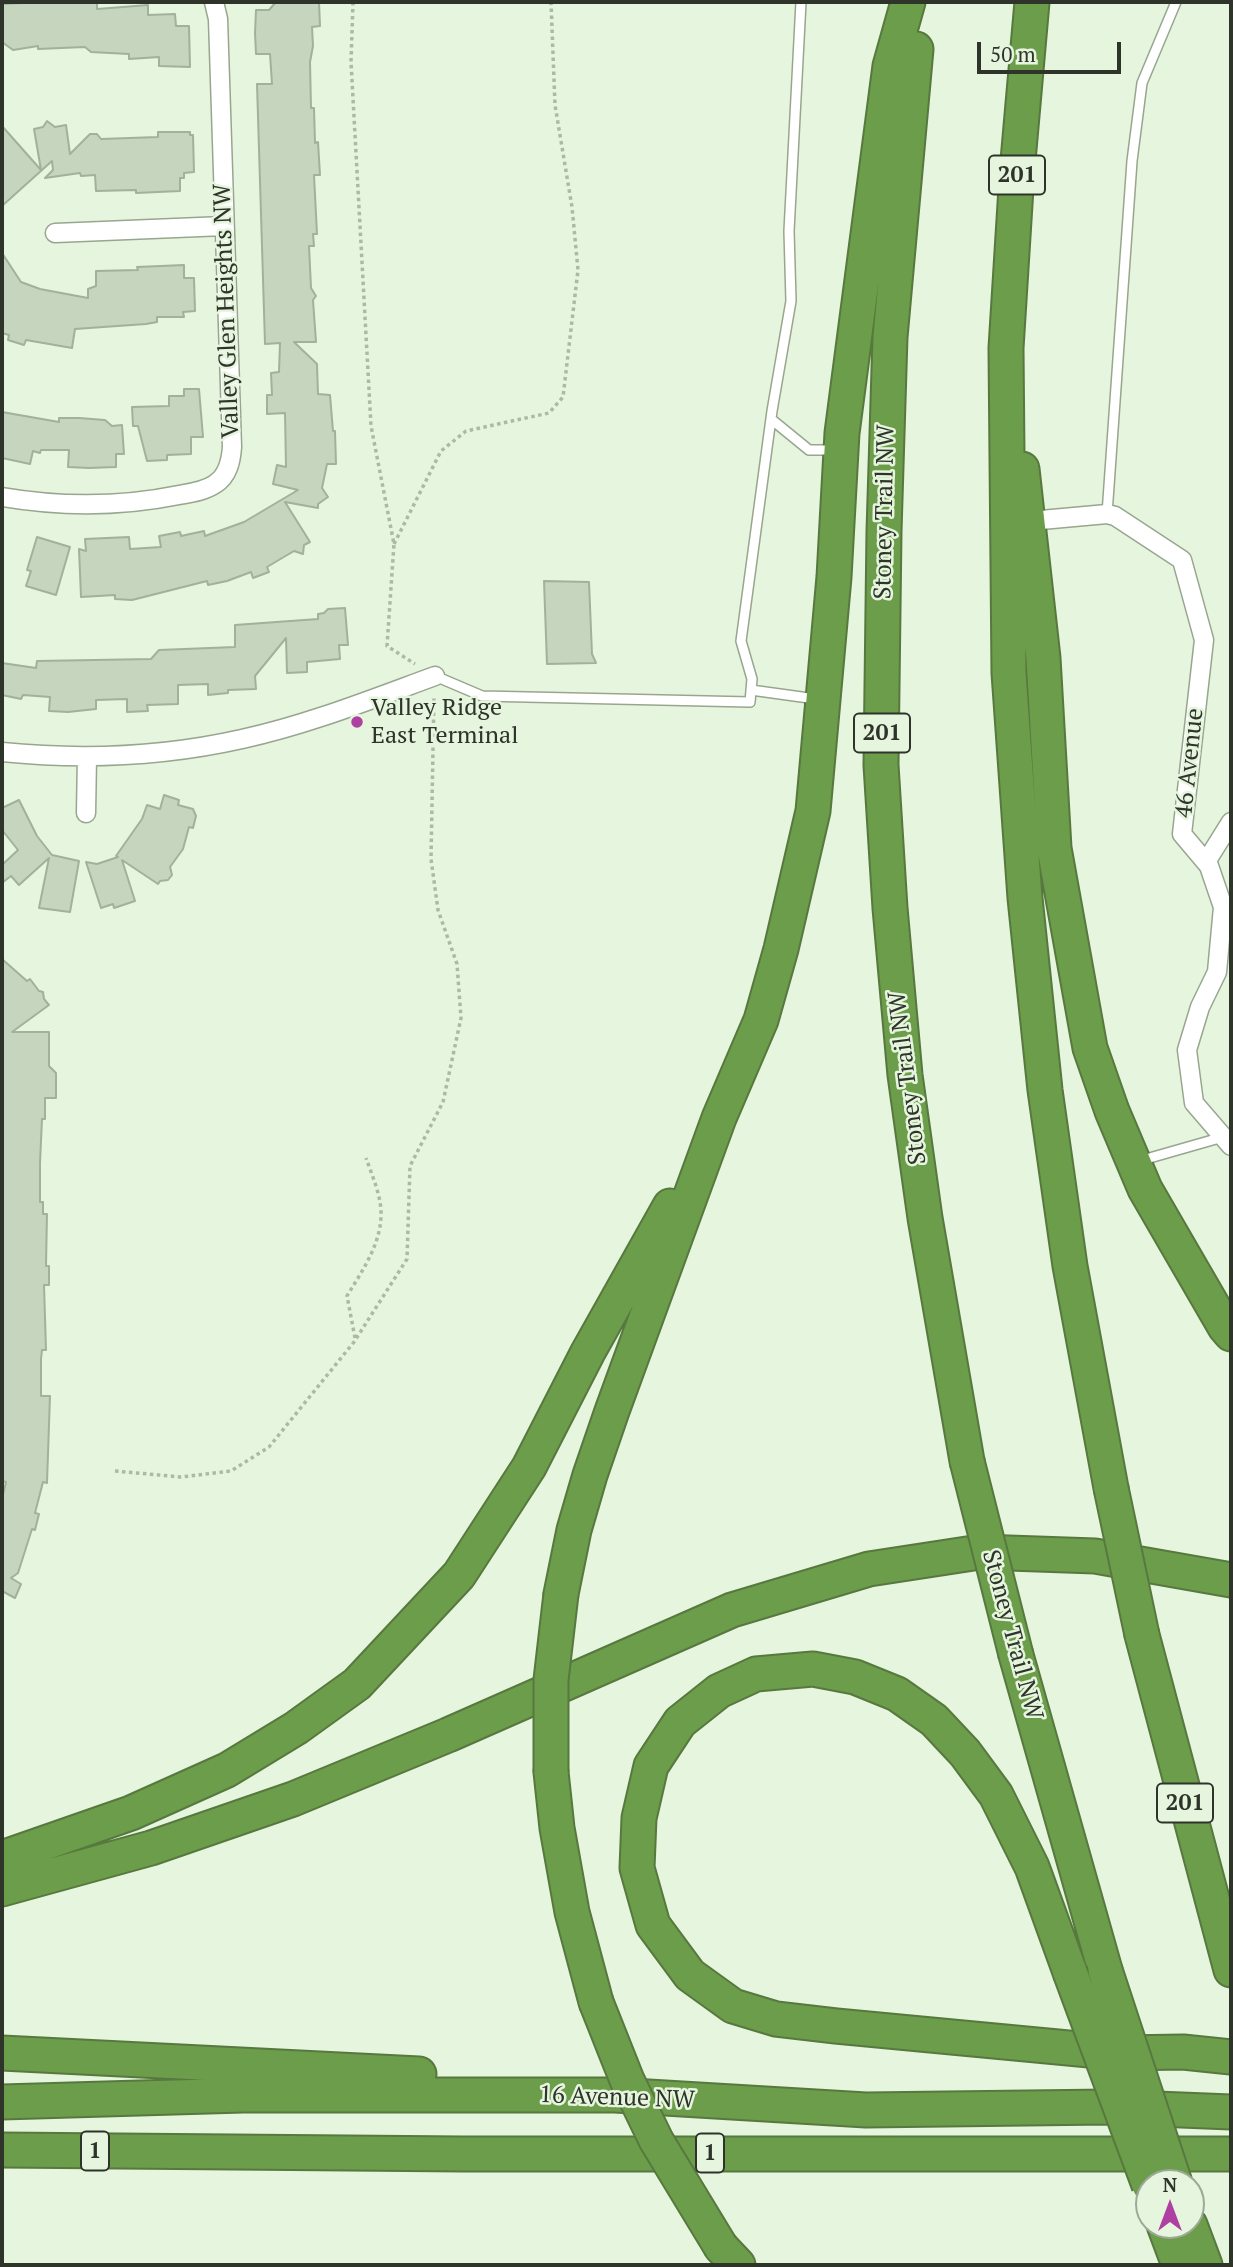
<!DOCTYPE html>
<html>
<head>
<meta charset="utf-8">
<style>
	body { margin:0 }
	#map { position:relative; width:1233px; height:2267px; overflow:hidden; background:#e6f5dd; font-family:"PT Serif",serif }
	canvas { display:block }
	.frame { position:absolute; inset:0; border:4px solid #2f342b; pointer-events:none }
	.north { position:absolute; left:1135px; top:2169px; width:70px; height:70px; box-sizing:border-box; background:#e6f5dd; border:2px solid #9da896; border-radius:50%; rotate:0deg; font-size:19px; font-weight:700; line-height:28px; text-align:center; color:#2f342b }
	.north::after { content:''; display:block; margin:auto; width:24px; height:32px; background:#ad40a0; clip-path:polygon(50% 0,100% 100%,50% 72%,0 100%) }
	.scale { position:absolute; left:977px; top:42px; width:144px; height:32px; box-sizing:border-box; border:4px solid #2f342b; border-top:0; padding-left:9px; font-size:21px; line-height:24px; white-space:nowrap; color:#2f342b; -webkit-text-stroke:5px #e6f5dd; paint-order:stroke }
</style>
</head>
<body>
<div id="map">
<canvas width="1233" height="2267"></canvas>
<div class="frame"></div>
<div class="north">N</div>
<div class="scale">50 m</div>
</div>
<script>
const g = document.querySelector('canvas').getContext('2d');
g.lineJoin = 'round';
function paint(path, color) {
  g.fillStyle = color;
  g.fill(path, 'evenodd');
}
function trace(path, color, width, dash) {
  g.strokeStyle = color;
  g.lineWidth = width;
  g.lineCap = dash ? 'butt' : 'round';
  g.setLineDash(dash || []);
  g.stroke(path);
}
function drawText(font, color, halo, rows, align = 'center') {
  g.font = font + ' "PT Serif",serif';
  g.lineWidth = 5;
  g.setLineDash([]);
  g.textBaseline = 'middle';
  g.strokeStyle = halo;
  g.fillStyle = color;
  for (const [text, x, y, turn = 0] of rows) {
    g.save();
    g.translate(x, y);
    g.rotate((+turn || 0) * Math.PI / 180);
    g.textAlign = isNaN(turn) ? turn : align;
    if (halo) g.strokeText(text, 0, 0);
    g.fillText(text, 0, 0);
    g.restore();
  }
}
const building = new Path2D(`
	M47,2H97V9L148,5V15L175,14L176,26H189L190,67L159,66V57L129,59V54L91,52L85,47L38,49V46L13,50L2,42V4Z
	M276,2H319L320,26L312,27L313,46L310,62L311,108H314L315,143L318,142L320,175H314L317,234H313L314,246H309L311,288L316,296L313,300L316,342H294L317,364L318,394L330,395L333,431H335L336,464H327L322,488L328,497L318,504V508L285,502L310,542L304,545L303,554L294,551L267,567L269,572L253,578L251,572L227,581L208,585L207,581L132,600L115,599V595L81,597L79,549L86,551L85,539L129,537L130,549L161,547L159,536L180,532L181,536L204,531L205,536L244,522L298,490L273,484L277,465L286,467L285,413L267,414V395H272L271,373L279,372L280,343L265,344L257,84H272L270,54H256L255,33L256,10H269Z
	M47,121L55,127L66,125L70,154L90,134H97L101,139L158,137V132H190V135H193L194,172L184,173V178H180V191L136,193V190L96,191L95,175L81,176L80,173L45,178L53,170L52,161L2,206V126L41,170L34,129L43,127Z
	M2,253L21,282L40,289L88,298V289L96,286V271L138,270L137,267L184,265V278H194L195,311L183,312L184,317H157V322L146,324L75,329L72,348L26,340L24,345L8,340L9,335L2,333Z
	M184,389H199L203,437H191V454L167,455V460L147,461L138,426H133L132,407L169,406V396H184Z
	M2,412L59,422V418H79L105,420L112,426L122,425L124,454H116V467L89,468L68,467L69,450H41L40,453L33,451L30,464L2,458Z
	M37,537L70,547L56,595L26,586L31,571L27,570Z
	M544,581L589,582L592,654L596,663L547,664Z
	M345,608L348,645H339L340,659L307,662V672L287,673L286,638L255,676L256,689L228,690V693L208,695V684L178,685V704L147,705L148,711L127,712V699L96,700V709L68,712L49,711L50,697L23,695L21,699L2,695V663L36,668L37,661L151,659L159,650L235,647V625L318,619V614L324,613L328,609Z
	M164,795L179,800L178,805L193,809L196,816L193,828L189,827L183,849L170,867L172,875L168,880L160,881L158,884L122,860L135,901L114,908L113,904L101,908L86,862L97,864L118,857L116,856L142,819L147,805L160,809Z
	M19,800L37,836L52,855L79,861L70,912L39,908L49,858L19,885L11,876L2,883V865L18,850L2,830V808Z
	M2,959L27,981L30,979L39,991L43,992L44,999L49,1005L12,1032H49V1066L56,1073V1098H45V1119H42L40,1163V1202H43V1214H47L46,1266H49V1285H44L46,1350H42L41,1359V1396H50L47,1483L43,1482L35,1513L39,1514L35,1530L32,1529L18,1573L11,1578L21,1584L15,1598L2,1591V1499L6,1482L2,1481Z`);
const path = new Path2D(`
	M353,2L351,62L371,426L394,544L387,646L415,664
	M394,544L441,451L466,431L549,413L563,397L578,270L572,207L555,105L551,2
	M355,1338L347,1296C362,1271 380,1246 381,1216C382,1198 372,1175 366,1158
	M115,1471L181,1477L231,1471L269,1447L354,1342L407,1259L410,1166L443,1102L461,1018L457,964L438,910L431,859L434,695`);
const service = new Path2D(`
	M771,419L809,450H836
	M1107,514L1132,161L1142,83L1176,2
	M435,676L482,696L750,702L752,679L741,641L772,411L791,301L789,231L801,2
	M751,690L816,699
	M1139,1161L1223,1137`);
const minor = new Path2D(`
	M55,233L224,226
	M2,497C61,507 120,507 179,495C190,493 205,491 215,484C228,476 231,461 232,447L218,19L214,2
	M1030,521L1107,514L1115,516L1182,560L1204,640L1182,834L1209,866L1223,907L1217,972L1200,1007L1187,1050L1194,1103L1231,1146
	M2,752C82,760 162,757 242,739C307,725 372,699 435,676
	M86,813L87,757
	M1206,862L1231,822`);
const motorway = new Path2D(`
	M1032,2L1017,172L1006,348L1009,673L1025,898L1045,1090L1070,1266L1111,1488
	M916,49L890,337L884,531L881,765L890,908L905,1075L925,1218L967,1461
	M1022,469L1043,658L1054,848L1090,1048L1112,1111L1145,1189L1225,1327L1231,1334
	M561,1594L574,1530L590,1475L612,1411L719,1118L761,1020L781,949L813,811L834,577L842,433L890,66L908,2
	M1142,1635L1231,1970
	M1016,1655L1105,1970
	M551,1772L557,1828L572,1912L596,2002
	M2,1858L131,1813L227,1770L296,1728L357,1684L459,1575L529,1467L588,1352L670,1206
	M2,1889L151,1848L293,1799L448,1735L732,1610L869,1569L980,1552L1095,1556L1231,1580
	M1070,1972L1032,1867L996,1795L965,1753L934,1720L897,1694L855,1677L813,1669L756,1674L719,1691L680,1722L651,1766L639,1818L637,1868L653,1925L690,1975L733,2006L776,2019L836,2026L1121,2053L1183,2052L1231,2057
	M2,2053L419,2074
	M2,2102L243,2095H615L866,2110L1107,2107L1231,2112
	M2,2150L463,2154H1231
	M1164,2225L1179,2265
	M1190,2225L1205,2265
	M721,2247L738,2265`);
const motorwayBridge = new Path2D(`
	M967,1461L1016,1655
	M1111,1488L1142,1635
	M551,1772V1680L561,1594
	M1105,1970L1175,2183
	M1070,1972L1149,2185
	M596,2002L627,2080L656,2140L721,2247`);
const markers = [
	[357,722,7,"#ad40a0"]
];
const shields = [
	[1017,175,56],
	[882,733,56],
	[1185,1803,56],
	[95,2151,28],
	[710,2153,28]
];
const shieldNames = [
	["201",1017,175],
	["201",882,733],
	["201",1185,1803],
	["1",95,2151],
	["1",710,2153]
];
const streetNames = [
	["Valley Glen Heights NW",227,311,-92],
	["Stoney Trail NW",885,512,-89],
	["46 Avenue",1190,763,-84],
	["Stoney Trail NW",908,1078,-97],
	["Stoney Trail NW",1012,1635,75],
	["16 Avenue NW",617,2098,2]
];
const poiNames = [
	["Valley Ridge",371,708],
	["East Terminal",371,736]
];
paint(building, '#c6d5bd');
trace(building, '#a2b19a', 2);
trace(service, '#98a690', 12);
trace(minor, '#98a690', 21);
trace(motorway, '#57783f', 37);
trace(path, '#adb9a5', 3.5, [3.5, 3.5]);
trace(service, '#fff', 9);
trace(minor, '#fff', 18);
trace(motorway, '#6c9d4a', 33);
trace(motorwayBridge, '#57783f', 37, []);
trace(motorwayBridge, '#6c9d4a', 33);
for (const [x, y, r, color] of markers) {
  const dot = new Path2D();
  dot.arc(x, y, r, 0, 2 * Math.PI);
  g.fillStyle = color;
  g.fill(dot);
  trace(dot, '#e6f5dd', 2.5);
}
for (const [x, y, w] of shields) {
  const box = new Path2D();
  box.roundRect(x - w / 2, y - 19.5, w, 39, 5);
  g.fillStyle = '#e6f5dd';
  g.fill(box);
  trace(box, '#2f342b', 2);
}
drawText('bold 23px', '#2f342b', null, shieldNames);
drawText('24px', '#2f342b', '#e6f5dd', streetNames);
drawText('24px', '#2f342b', '#e6f5dd', poiNames, 'left');
</script>
</body>
</html>
